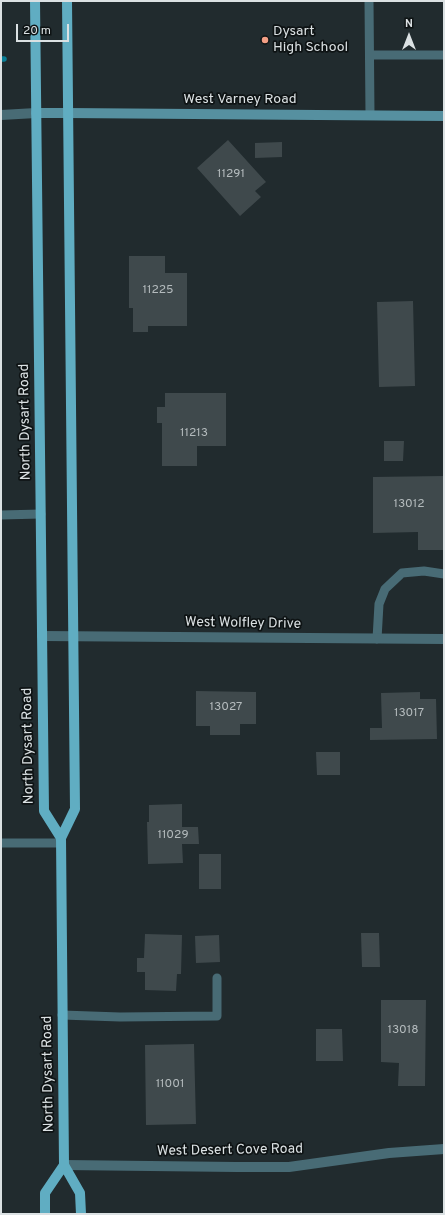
<!DOCTYPE html>
<html>
<head>
<meta charset="utf-8">
<style>
	body { margin:0 }
	#map { position:relative; width:445px; height:1215px; overflow:hidden; background:#212b2e; font-family:Overpass,sans-serif }
	canvas { display:block }
	.frame { position:absolute; inset:0; border:2px solid #dbe1e3; pointer-events:none }
	.north { position:absolute; left:389px; top:16px; width:40px; height:40px; -webkit-text-stroke:3px #0e1314; paint-order:stroke; rotate:0deg; font-size:11px; font-weight:700; line-height:16px; text-align:center; color:#dbe1e3 }
	.north::after { content:''; display:block; margin:auto; width:14px; height:18px; background:#dbe1e3; clip-path:polygon(50% 0,100% 100%,50% 72%,0 100%) }
	.scale { position:absolute; left:16px; top:24px; width:53px; height:18px; box-sizing:border-box; border:2px solid #dbe1e3; border-top:0; padding-left:5px; font-size:12px; line-height:14px; white-space:nowrap; color:#dbe1e3; -webkit-text-stroke:3px #0e1314; paint-order:stroke }
</style>
</head>
<body>
<div id="map">
<canvas width="445" height="1215"></canvas>
<div class="frame"></div>
<div class="north">N</div>
<div class="scale">20 m</div>
</div>
<script>
const g = document.querySelector('canvas').getContext('2d');
g.lineJoin = 'round';
function trace(path, color, width, dash) {
  g.strokeStyle = color;
  g.lineWidth = width;
  g.lineCap = dash ? 'butt' : 'round';
  g.setLineDash(dash || []);
  g.stroke(path);
}
function paint(path, color) {
  g.fillStyle = color;
  g.fill(path, 'evenodd');
}
function drawText(font, color, halo, rows, align = 'center') {
  g.font = font + ' Overpass,sans-serif';
  g.lineWidth = 3.5;
  g.setLineDash([]);
  g.textBaseline = 'middle';
  g.strokeStyle = halo;
  g.fillStyle = color;
  for (const [text, x, y, turn = 0] of rows) {
    g.save();
    g.translate(x, y);
    g.rotate((+turn || 0) * Math.PI / 180);
    g.textAlign = isNaN(turn) ? turn : align;
    if (halo) g.strokeText(text, 0, 0);
    g.fillText(text, 0, 0);
    g.restore();
  }
}
const stream = new Path2D(`
	M1,59H4`);
const building = new Path2D(`
	M228,140L266,182L255,191L261,197L240,216L197,168Z
	M282,142V157L255,158V143Z
	M129,256H165V273H187V326H148V332H133V308H129Z
	M413,301L415,386L379,387L377,302Z
	M165,393H226V446H197V466H162V423H157V407H165Z
	M384,441H404L403,461H384Z
	M444,476V550H418V532L373,533V477Z
	M196,691L256,692V724H240V735H210V726H196Z
	M420,692V699H436L437,739L370,740V728H382L381,693Z
	M316,752H340V775H317Z
	M182,804V827H198L199,844H182L183,863L148,864L147,822H149V805Z
	M199,854H221V889H199Z
	M361,933H379L380,967H362Z
	M145,934L182,935L181,974H177L176,991L145,990V972H137V958H144Z
	M219,935L220,962L196,963L195,936Z
	M381,1000H426L425,1086H398L399,1063L381,1062Z
	M316,1029H342L343,1061H316Z
	M194,1044L196,1124L146,1125L145,1045Z`);
const lane = new Path2D(`
	M369,1L370,115
	M370,55H444
	M1,515L41,514
	M377,639L379,604L385,589L402,573L424,571L444,574
	M1,843H61
	M62,1015L120,1017L217,1016V978`);
const street = new Path2D(`
	M1,115L36,113
	M42,636L444,639
	M64,1165L236,1167H289L389,1153L444,1149`);
const secondary = new Path2D(`
	M36,113H67L444,116`);
const primary = new Path2D(`
	M35,1L44,811L61,838
	M67,1L75,809L61,838L64,1165L80,1193L81,1214
	M45,1214V1193L64,1165`);
const markers = [
	[265,40,4,"#f39f85"]
];
const numberNames = [
	["11291",231,175],
	["11225",158,291],
	["11213",194,434],
	["13012",409,505],
	["13027",226,708],
	["13017",409,714],
	["11029",173,836],
	["13018",403,1031],
	["11001",170,1085]
];
const poiNames = [
	["Dysart",273,32],
	["High School",273,48]
];
const streetNames = [
	["West Varney Road",240,100],
	["North Dysart Road",26,422,-91],
	["West Wolfley Drive",243,624,1],
	["North Dysart Road",29,746,-91],
	["North Dysart Road",49,1074,-91],
	["West Desert Cove Road",230,1151,-1]
];
trace(stream, '#097e96', 5.5);
paint(building, '#3f494c');
trace(lane, '#486b75', 9);
trace(street, '#486b75', 10);
trace(secondary, '#5690a0', 10);
trace(primary, '#60adc2', 10);
for (const [x, y, r, color] of markers) {
  const dot = new Path2D();
  dot.arc(x, y, r, 0, 2 * Math.PI);
  g.fillStyle = color;
  g.fill(dot);
  trace(dot, '#0e1314', 1.5);
}
drawText('12px', '#b4bbbd', null, numberNames);
drawText('14px', '#dbe1e3', '#0e1314', poiNames, 'left');
drawText('14px', '#dbe1e3', '#0e1314', streetNames);
</script>
</body>
</html>
